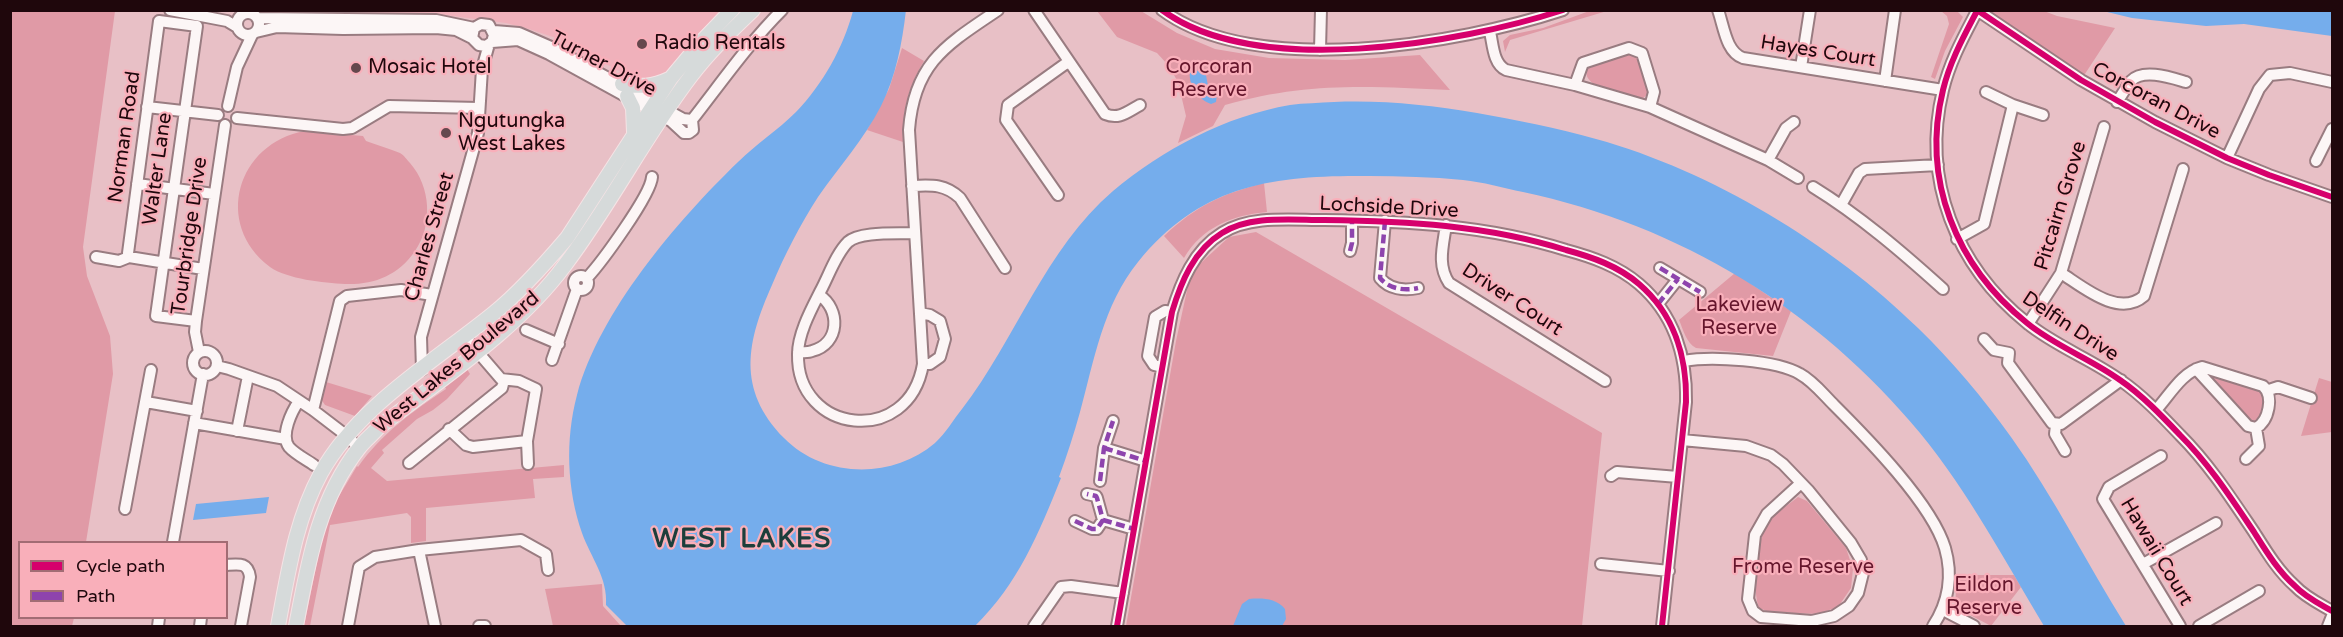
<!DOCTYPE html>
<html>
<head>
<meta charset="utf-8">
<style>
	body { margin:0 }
	#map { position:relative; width:2343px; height:637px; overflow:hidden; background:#e8c0c6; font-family:"Varela Round",sans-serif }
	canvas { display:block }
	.frame { position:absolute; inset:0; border:12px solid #1f070c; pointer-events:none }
	.legend { position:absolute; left:18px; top:541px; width:210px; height:78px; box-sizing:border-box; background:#f9afba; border:2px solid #a26c74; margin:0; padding:8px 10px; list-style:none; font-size:18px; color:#1f070c }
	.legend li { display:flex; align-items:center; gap:12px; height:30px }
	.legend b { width:30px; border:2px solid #a26c74 }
</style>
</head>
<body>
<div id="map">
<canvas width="2343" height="637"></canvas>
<div class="frame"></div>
<ul class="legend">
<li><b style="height:8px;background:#d6006c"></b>Cycle path</li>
<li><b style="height:8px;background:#8e44ad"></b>Path</li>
</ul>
</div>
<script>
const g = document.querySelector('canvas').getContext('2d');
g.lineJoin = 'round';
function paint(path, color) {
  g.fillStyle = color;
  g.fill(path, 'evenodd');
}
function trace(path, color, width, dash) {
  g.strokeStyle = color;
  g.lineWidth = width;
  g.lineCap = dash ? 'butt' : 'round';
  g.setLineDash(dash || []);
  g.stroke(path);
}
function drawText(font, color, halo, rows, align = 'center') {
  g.font = font + ' "Varela Round",sans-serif';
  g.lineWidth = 4.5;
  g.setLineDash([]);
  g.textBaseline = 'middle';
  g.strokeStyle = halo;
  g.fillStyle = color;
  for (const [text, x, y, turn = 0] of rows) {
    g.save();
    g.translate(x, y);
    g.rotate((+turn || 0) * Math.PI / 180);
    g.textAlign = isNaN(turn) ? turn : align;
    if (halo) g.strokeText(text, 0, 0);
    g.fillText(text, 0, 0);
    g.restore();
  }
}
const built = new Path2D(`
	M259,11H719L664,74L652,80H636L559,39L529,29L506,23L437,14L341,16Z`);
const green = new Path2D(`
	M11,10L115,11L83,247L87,276L110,336L113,374L86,542H20V618H74L72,626H11Z
	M1592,10L1607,11L1510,40L1505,52L1503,41L1510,35L1543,28Z
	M1097,11H1141L1177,33L1215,49L1269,58L1345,60L1420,55L1450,90C1368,86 1305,82 1225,105L1213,126L1178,143L1186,116L1178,82L1168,65L1157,53L1117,37Z
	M1941,11H1957L1963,17L1945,51L1935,79L1931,77L1949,24L1947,16Z
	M1977,11H2044L2057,16L2115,28L2081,80Z
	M902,48L924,61C908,88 902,111 903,142L867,130L889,89Z
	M1630,53L1636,54L1639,58L1649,93L1642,99C1627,96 1572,87 1590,64Z
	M305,131L363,136L366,141C377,145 390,149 400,153C404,155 407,160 410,163C431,187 433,225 415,251C398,276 373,285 345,284C324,283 287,279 270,267C213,224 237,143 305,131Z
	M1264,183L1267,212C1233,215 1202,227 1184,258L1164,236C1196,206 1221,194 1264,183Z
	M1256,232L1602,433L1582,626H1126L1176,341L1191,272L1229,237Z
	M1735,273L1791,311L1773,356L1696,348C1686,343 1683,329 1679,320Z
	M467,369L470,374L447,399L433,410L417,419L382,450L384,453L371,468L387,481L564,465V477L533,479L535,498L426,508V541L411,543V517L407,513L330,525L310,626H304L323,533L336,501L357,466L358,467C382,433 412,412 446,389L445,387Z
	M2209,373L2262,389L2266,399L2258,422H2249L2207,375Z
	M2319,378L2332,382V432L2301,436Z
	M326,382L372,396L355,416L325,405L321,399Z
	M1798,497L1807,501L1846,548L1853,569L1851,588L1838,607L1818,614L1769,612L1759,608C1752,590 1756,538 1769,522C1776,512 1788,505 1798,497Z
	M1957,575H2014L2021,587L1991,626L1955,607Z
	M602,584L603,606L621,626H553L545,589Z`);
const water = new Path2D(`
	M906,10C902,44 896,76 881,106C864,139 839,167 818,197C800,225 785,254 772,285C747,341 736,389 784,438C823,478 892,480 935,443C946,433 953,420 962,409C1016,339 1045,249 1113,191C1163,149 1226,116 1290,105C1304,103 1320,103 1334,102C1383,100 1429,105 1477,113C1517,120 1557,128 1596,139C1712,171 1832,244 1918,328C1952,361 1983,398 2011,437C2054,497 2087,564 2126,626H2044C2005,561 1969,493 1920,433C1819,310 1679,225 1523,192C1503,188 1483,182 1463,180C1432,177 1400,176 1369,176C1274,175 1201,184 1138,262C1103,305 1094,361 1080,412C1074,434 1067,455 1059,477L1061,478C1039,533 1018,584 975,626H627L606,605C608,578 591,558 582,533C567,490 565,440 577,395C599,312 677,221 738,162C756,144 778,130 796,112C823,84 843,48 853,11Z
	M2103,11H2332V36L2244,24L2206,26L2132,18Z
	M1196,70L1206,75L1208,86L1217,94L1216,102L1211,104C1199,100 1188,85 1190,72Z
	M269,497L266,513L193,520L196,504Z
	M1249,599C1262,598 1276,598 1285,609L1286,619L1282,626H1233L1242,604Z`);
const minor = new Path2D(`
	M170,10L227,21L237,27
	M1034,10L1105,114C1119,120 1127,112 1140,105
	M1162,10C1255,79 1459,44 1563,10
	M1718,10C1724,27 1726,52 1743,58L1943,90
	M1977,10L2081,80L2155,122L2227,158L2269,175L2332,197
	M1977,11C1964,36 1950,61 1943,90C1921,180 1956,266 2027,323C2055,346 2091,359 2120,380C2142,395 2162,416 2180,435C2209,464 2231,498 2254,532C2266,551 2278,571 2295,586C2305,597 2320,604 2332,611
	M237 24a11 11 0 1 1 22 0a11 11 0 1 1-22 0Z
	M257,18L436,20L474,28
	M494,31L519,33L551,47L683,119L692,120
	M256,32L277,27L343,29L436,28L456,30L472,38
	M1490,32C1493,44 1493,64 1506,70L1575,85L1650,107L1768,160L1798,178
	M492,42L494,35L489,25L481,24L474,28L472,38L479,45L486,46L492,42L518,40L549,54L671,121L684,133H689L693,130L692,120
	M1320,50L1321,10
	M1801,67L1810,10
	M1885,81L1895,10
	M1575,85L1583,63L1629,48L1642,53L1654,92L1650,107
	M1986,92L2013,105
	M2117,102C2122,95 2126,87 2131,81C2143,68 2172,78 2186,82
	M228,106L237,67L252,35
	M147,107L218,115
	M237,118L343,129L352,128L389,106L479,108
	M692,120C721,83 748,44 782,10
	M2227,158L2259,89L2270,75L2290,73L2332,82
	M1768,160L1786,128L1794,122
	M2316,161L2332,129
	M137,184L214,194
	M912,186C932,185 945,184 960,198L1005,268
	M1813,187C1860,216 1902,252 1943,289
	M1058,195L1006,120L1008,105L1068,62
	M1841,205L1859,173L1865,169L1938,165
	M1385,221L1380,278C1389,289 1404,291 1418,288
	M1446,225C1443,246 1437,265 1449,283L1605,381
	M914,233C898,234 860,231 848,242C836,254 829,275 821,290C812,308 798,333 798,354C796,434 909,448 923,364L909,130C914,63 946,45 998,10
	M1957,239L1984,224L2013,105L2043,115
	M1350,251L1352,243V221
	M96,257L119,261L129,257
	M129,257L128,253L159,21L197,26L156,316L196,321
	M129,257L203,269
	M1660,268L1700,292
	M2061,273C2083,287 2119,318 2144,296L2183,169
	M574 283a7 7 0 1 1 14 0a7 7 0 1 1-14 0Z
	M587,278C601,263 651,195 652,177
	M1658,304L1678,279
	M920,313L930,315L940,321L945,339L940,357L930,364H923
	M2028,324L2061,273L2104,127
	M526,330L559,344
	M464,336L501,379L519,381L536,389L527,441L528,464
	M1984,339L1994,350L2009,353L2008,363L2052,423L2061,424L2121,380
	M193 363a12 12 0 1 1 24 0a12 12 0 1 1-24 0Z
	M199,352L195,332L196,321L225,125
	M798,352C802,352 808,353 812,351C840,344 841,309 819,295
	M552,360L577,289
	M1684,361C1711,356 1777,360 1800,374C1813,381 1823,394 1834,405C1867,438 1932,504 1945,548C1953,576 1948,603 1933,626
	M217,366L229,369L277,386L313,410L347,436L359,448
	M1162,367L1154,365L1148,356L1155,317L1165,311L1172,312
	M422,370L421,337L478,133L482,69L489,44
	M2269,390L2278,387L2311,398
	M299,401C292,411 280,435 289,447C295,454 307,460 314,465
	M146,402L197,411
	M313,410L340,301L347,296L401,290L432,295
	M2156,410C2169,396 2182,372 2202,367L2263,386C2274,396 2269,421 2256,428L2248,426L2196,369
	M194,423L286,439
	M2056,425L2055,434L2065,451
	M449,429L466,445L473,447L527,441
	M237,431L248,376
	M1682,440L1746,446L1771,455L1783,464L1808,490L1851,543L1861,560L1863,573L1858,593L1849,606L1834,616L1812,621L1761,617L1753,611L1748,599L1755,535L1767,514L1801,483
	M1104,448L1146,461
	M2161,456L2109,487L2103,499L2180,626
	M2246,459L2259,446L2256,428
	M409,463L502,388L504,380
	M1611,476L1617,472L1678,477
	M1100,481L1104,448L1113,421
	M125,509L151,370
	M1103,520L1134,529
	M1075,521L1092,529H1097L1103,520L1097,498L1096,496L1087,494
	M173,542L203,374
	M419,550L435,626
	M1601,564L1669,571
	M2143,564L2216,523
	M226,565C239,564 248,562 250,577L241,626
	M1943,610L1974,626
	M158,626L159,618
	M200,626L201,618
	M348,626L359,567L375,557L419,550L521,540L546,554L548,570
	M479,626H485
	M1034,626L1061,587L1071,586L1123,593
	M1117,626L1172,312C1181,282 1194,250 1222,233C1250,215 1291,220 1324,220C1406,221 1486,225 1566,250C1592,257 1618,266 1639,284C1674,314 1687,357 1686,402L1662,626
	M2199,626L2259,591
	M2328,626L2332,616`);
const major = new Path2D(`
	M622,84C640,87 652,87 669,79
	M627,96L633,108L634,132
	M278,626C288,574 295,521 321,473C358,406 435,361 494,313C521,291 544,265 567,238L671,78L702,41L732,10
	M296,626C308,564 318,500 359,448C364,441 372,435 378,428C442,378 516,331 565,265C611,204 645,136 691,76C709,52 731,31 753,10`);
const quiet = new Path2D(`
	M1385,221L1380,278C1389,289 1404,291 1418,288
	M1350,251L1352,243V221
	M1660,268L1700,292
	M1658,304L1678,279
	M1104,448L1146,461
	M1100,481L1104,448L1113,421
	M1103,520L1134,529
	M1075,521L1092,529H1097L1103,520L1097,498L1096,496L1087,494`);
const cycleway = new Path2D(`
	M1162,10C1255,79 1459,44 1563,10
	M1977,10L2081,80L2155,122L2227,158L2269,175L2332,197
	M1977,11C1964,36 1950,61 1943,90C1921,180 1956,266 2027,323C2055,346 2091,359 2120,380C2142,395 2162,416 2180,435C2209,464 2231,498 2254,532C2266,551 2278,571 2295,586C2305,597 2320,604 2332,611
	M1117,626L1172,312C1181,282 1194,250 1222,233C1250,215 1291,220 1324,220C1406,221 1486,225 1566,250C1592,257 1618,266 1639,284C1674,314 1687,357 1686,402L1662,626`);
const markers = [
	[642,44,6,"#65484d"],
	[356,68,6,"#65484d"],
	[446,133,6,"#65484d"]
];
const poiNames = [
	["Radio Rentals",654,44],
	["Mosaic Hotel",368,68],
	["Ngutungka",458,122],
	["West Lakes",458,145]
];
const streetNames = [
	["Hayes Court",1818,52,9],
	["Turner Drive",603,64,28],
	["Corcoran Drive",2156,101,28],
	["Norman Road",125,137,-82],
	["Walter Lane",158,169,-82],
	["Pitcairn Grove",2061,206,-73],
	["Lochside Drive",1389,208,3],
	["Tourbridge Drive",190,236,-82],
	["Charles Street",430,237,-74],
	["Driver Court",1512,300,33],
	["Delfin Drive",2070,327,33],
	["West Lakes Boulevard",457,363,-40],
	["Hawaii Court",2156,552,59]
];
const parkNames = [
	["Corcoran",1209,68],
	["Reserve",1209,91],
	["Lakeview",1739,306],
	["Reserve",1739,329],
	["Frome Reserve",1803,568],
	["Eildon",1984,586],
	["Reserve",1984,609]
];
const districtNames = [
	["WEST LAKES",742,540]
];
paint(built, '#f0b1bb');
paint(green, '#e09aa6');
paint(water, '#75adec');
trace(minor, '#997c81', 14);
trace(major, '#f5e3e5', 16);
trace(minor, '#fcf6f6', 10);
trace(major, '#d6dada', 14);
trace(quiet, '#8e44ad', 4.5, [9, 4.5]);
trace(cycleway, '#d6006c', 6);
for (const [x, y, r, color] of markers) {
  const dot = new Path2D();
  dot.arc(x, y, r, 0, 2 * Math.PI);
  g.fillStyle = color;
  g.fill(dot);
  trace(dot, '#f9afba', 2);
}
drawText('20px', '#1f070c', '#f9afba', poiNames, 'left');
drawText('20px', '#1f070c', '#f9afba', streetNames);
drawText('20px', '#65162c', '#f9afba', parkNames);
g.letterSpacing = '1.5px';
drawText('bold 26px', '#1c3e3b', '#f9afba', districtNames);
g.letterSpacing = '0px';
</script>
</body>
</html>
